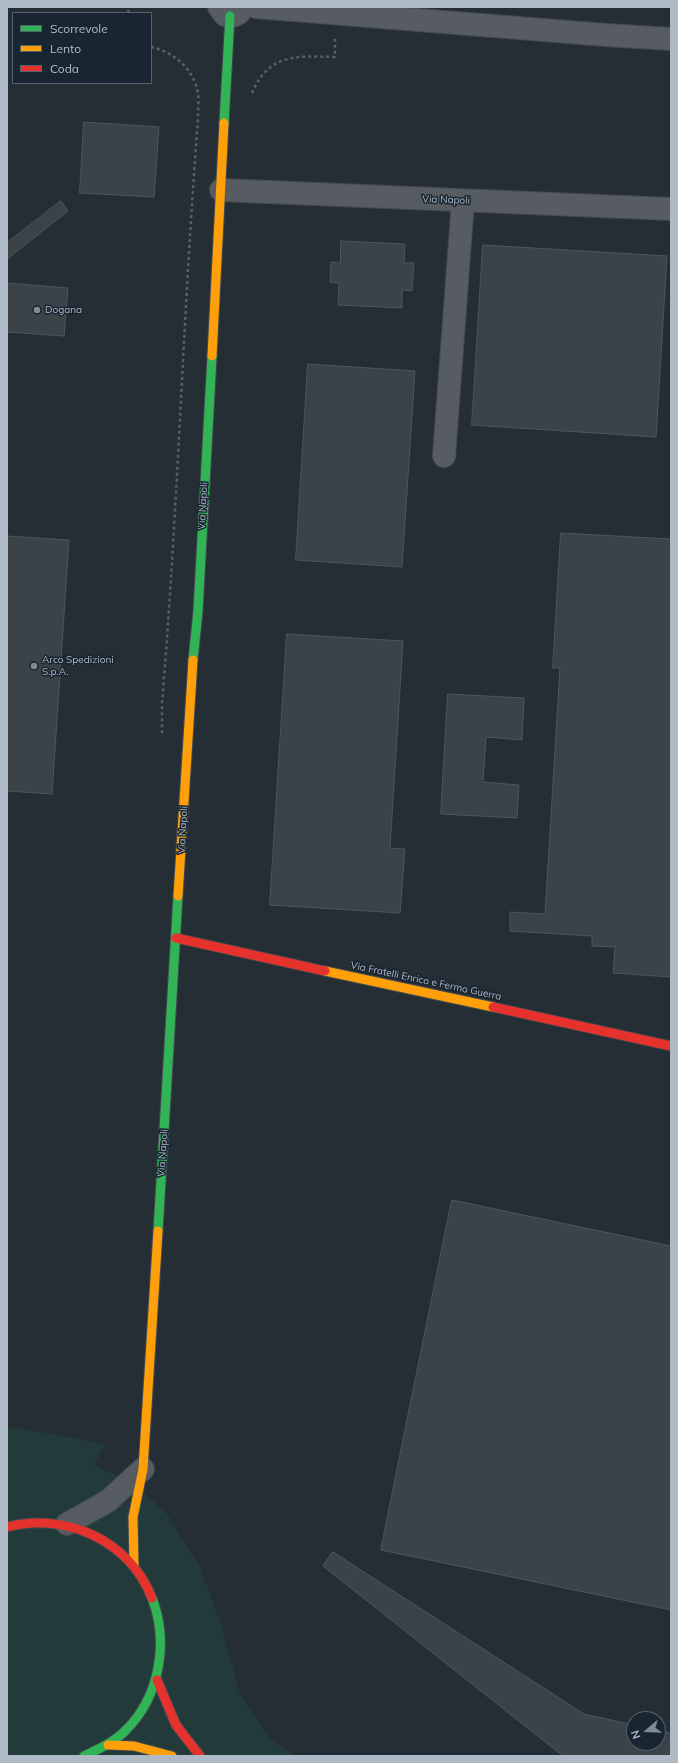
<!DOCTYPE html>
<html>
<head>
<meta charset="utf-8">
<style>
	body { margin:0 }
	#map { position:relative; width:678px; height:1763px; overflow:hidden; background:#262e35; font-family:Mulish,sans-serif }
	canvas { display:block }
	.frame { position:absolute; inset:0; border:8px solid #aebbc7; pointer-events:none }
	.legend { position:absolute; left:12px; top:12px; width:140px; height:72px; box-sizing:border-box; background:#192530; border:1px solid #55616c; margin:0; padding:5px 7px; list-style:none; font-size:12px; color:#aebbc7 }
	.legend li { display:flex; align-items:center; gap:8px; height:20px }
	.legend b { width:20px; border:1px solid #55616c }
	.north { position:absolute; left:626px; top:1711px; width:40px; height:40px; box-sizing:border-box; background:#192530; border:1px solid #55616c; border-radius:50%; rotate:251deg; font-size:11px; font-weight:700; line-height:16px; text-align:center; color:#aebbc7 }
	.north::after { content:''; display:block; margin:auto; width:14px; height:18px; background:#7e8a94; clip-path:polygon(50% 0,100% 100%,50% 72%,0 100%) }
</style>
</head>
<body>
<div id="map">
<canvas width="678" height="1763"></canvas>
<div class="frame"></div>
<ul class="legend">
<li><b style="height:5px;background:#30b455"></b>Scorrevole</li>
<li><b style="height:5px;background:#ff9f0a"></b>Lento</li>
<li><b style="height:5px;background:#e5322d"></b>Coda</li>
</ul>
<div class="north">N</div>
</div>
<script>
const g = document.querySelector('canvas').getContext('2d');
g.lineJoin = 'round';
function paint(path, color) {
  g.fillStyle = color;
  g.fill(path, 'evenodd');
}
function trace(path, color, width, dash) {
  g.strokeStyle = color;
  g.lineWidth = width;
  g.lineCap = dash ? 'butt' : 'round';
  g.setLineDash(dash || []);
  g.stroke(path);
}
function drawText(font, color, halo, rows, align = 'center') {
  g.font = font + ' Mulish,sans-serif';
  g.lineWidth = 3;
  g.setLineDash([]);
  g.textBaseline = 'middle';
  g.strokeStyle = halo;
  g.fillStyle = color;
  for (const [text, x, y, turn = 0] of rows) {
    g.save();
    g.translate(x, y);
    g.rotate((+turn || 0) * Math.PI / 180);
    g.textAlign = isNaN(turn) ? turn : align;
    if (halo) g.strokeText(text, 0, 0);
    g.fillText(text, 0, 0);
    g.restore();
  }
}
const green = new Path2D(`
	M7,1426L105,1444L94,1465L133,1483L167,1514L199,1565L220,1621L240,1694L270,1739L296,1756H7Z`);
const building = new Path2D(`
	M84,122L159,127L154,197L80,193Z
	M61,201L68,211L7,259V243Z
	M341,241L405,244L404,263H414L412,291L402,290V308L338,305L339,283L330,282L331,262L340,263Z
	M483,245L667,256L656,437L472,425Z
	M7,283L68,288L64,336L7,332Z
	M308,364L415,371L402,567L296,560Z
	M561,533L671,539V977L613,973L615,947L592,946V936L510,931V912L545,914L560,668H553Z
	M7,536L69,540L52,794L7,791Z
	M287,634L403,641L390,848L405,849L400,913L270,905Z
	M448,694L524,698L522,740L486,737L483,782L519,785L517,818L441,814Z
	M452,1200L671,1246V1610L381,1550Z
	M333,1552L584,1714L634,1725V1743H658V1730L671,1733V1756H563L323,1566Z`);
const path = new Path2D(`
	M128,13L129,7
	M151,47C174,52 195,70 198,94C199,102 198,111 198,119C183,314 178,509 162,703V735
	M252,93C269,53 297,56 335,57V37`);
const street = new Path2D(`
	M219,7L225,15C232,18 240,15 242,7
	M256,7L606,35L671,39
	M221,190L671,209
	M444,456L463,201
	M67,1524L108,1501L143,1469`);
const fast = new Path2D(`
	M224,123L230,16
	M193,660L198,611L212,356
	M158,1231L178,896
	M84,1756C99,1749 114,1742 125,1731C160,1697 169,1642 152,1598`);
const slow = new Path2D(`
	M212,356L224,123
	M178,896L193,660
	M325,971L493,1007
	M134,1566L133,1517L143,1469L158,1231
	M108,1745L134,1746L172,1756`);
const jam = new Path2D(`
	M176,938L325,971
	M493,1007L671,1046
	M7,1527C66,1512 129,1540 152,1598
	M157,1680L176,1725L200,1756`);
const markers = [
	[37,310,4,"#7e8a94"],
	[34,666,4,"#7e8a94"]
];
const streetNames = [
	["Via Napoli",446,200,2],
	["Via Napoli",203,506,-87],
	["Via Napoli",183,830,-87],
	["Via Fratelli Enrico e Fermo Guerra",426,981,12],
	["Via Napoli",163,1153,-86]
];
const poiNames = [
	["Dogana",45,310],
	["Arco Spedizioni",42,660],
	["S.p.A.",42,672]
];
paint(green, '#233a3a');
paint(building, '#3b4248');
trace(building, '#4d565d', 1);
trace(street, '#444a4f', 24);
trace(fast, '#444a4f', 11);
trace(slow, '#444a4f', 11);
trace(jam, '#444a4f', 11);
trace(path, '#586066', 2.5, [3, 3]);
trace(street, '#565c62', 22);
trace(fast, '#30b455', 9);
trace(slow, '#ff9f0a', 9);
trace(jam, '#e5322d', 9);
for (const [x, y, r, color] of markers) {
  const dot = new Path2D();
  dot.arc(x, y, r, 0, 2 * Math.PI);
  g.fillStyle = color;
  g.fill(dot);
  trace(dot, '#192530', 1.5);
}
drawText('10px', '#aebbc7', '#192530', streetNames);
drawText('10px', '#aebbc7', '#192530', poiNames, 'left');
</script>
</body>
</html>
